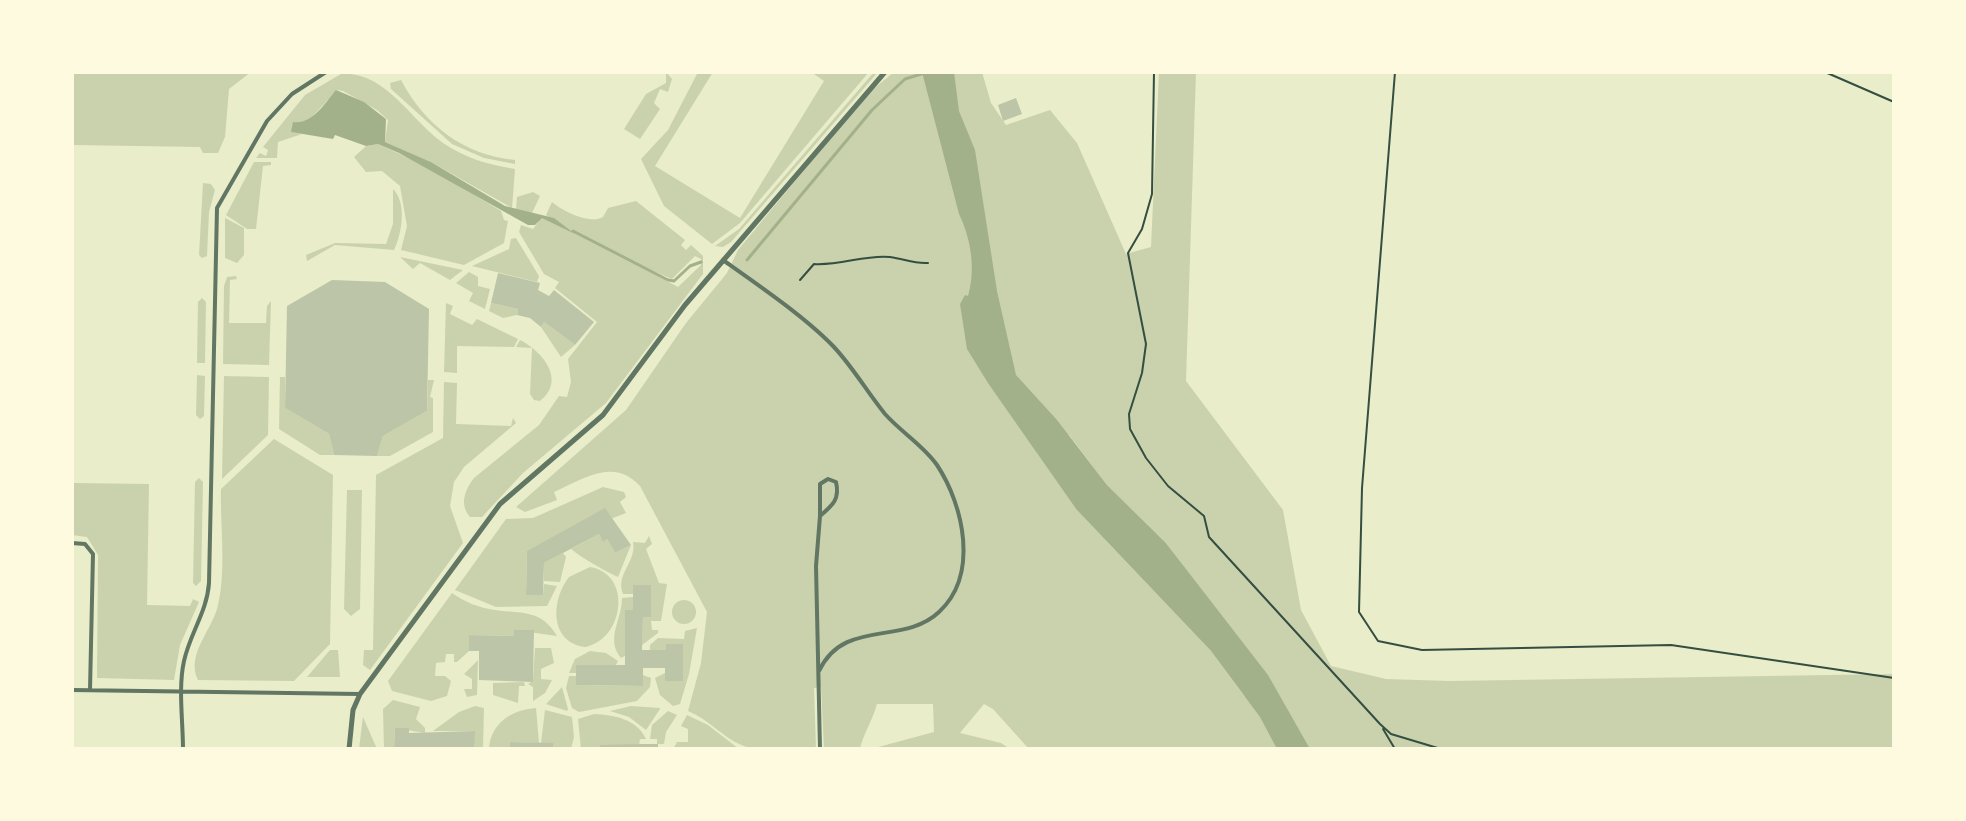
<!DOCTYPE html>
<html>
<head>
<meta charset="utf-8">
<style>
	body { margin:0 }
	#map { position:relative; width:1966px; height:821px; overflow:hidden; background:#e9edc9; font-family:"IBM Plex Sans",sans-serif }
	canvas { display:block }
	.frame { position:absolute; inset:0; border:74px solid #fefae0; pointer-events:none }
</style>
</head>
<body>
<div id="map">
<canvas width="1966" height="821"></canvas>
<div class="frame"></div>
</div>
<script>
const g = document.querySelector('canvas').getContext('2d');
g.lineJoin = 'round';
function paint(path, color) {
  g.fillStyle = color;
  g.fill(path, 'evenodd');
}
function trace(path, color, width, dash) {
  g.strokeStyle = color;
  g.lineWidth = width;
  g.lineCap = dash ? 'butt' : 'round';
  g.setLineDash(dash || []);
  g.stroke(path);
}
const green = new Path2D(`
	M72,72H251L229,89L225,137L218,153H203L200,147L74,145L73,160Z
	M666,72L672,79L668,92L660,89L654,103L660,109L640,139L624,129L646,94L666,83Z
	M698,72H713L655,166L740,218L824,81L811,72H869L740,223L712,244L664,206L641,159L668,130Z
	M874,72H878L731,242L723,247L715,246L739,229Z
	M894,72H982L991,103L1006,125L1050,110L1077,143L1126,254L1151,247L1159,72H1196L1186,381L1283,510L1301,610L1331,666L1386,679L1450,681L1894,674V749H1029L993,709L984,704L960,733L1001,743L1010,749H871L934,732L933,704H877C872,722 863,734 860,749H824L821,687L814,688L816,749C791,749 758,755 735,742C718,732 707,719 688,711L701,663L707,612L640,486C614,457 583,479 554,492L557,500L525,512L516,507L626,410L686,323L727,273L738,250L866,95ZM1069,435L1107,485L1165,542L1210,604L1245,697L1211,651L1076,509L1037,453Z
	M341,74C386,71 411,121 443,143C465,158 489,165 515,169L512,208L431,162L385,142L388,120L377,110L343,91L337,90L312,117L292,132L302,134L278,142L277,158H256L260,153L266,156L268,150L263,147L305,95Z
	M401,80C425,125 463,155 515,160V164L484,158L452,144L391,89L390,83Z
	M378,144L428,167L501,211L504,220L508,221L504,243L464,265L401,250L407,226L400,186L382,171L366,172L354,157L366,146Z
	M254,162H271V165L263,166L256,229H247L226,215Z
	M203,183L211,184L215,190L209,212L207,256L202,258L199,255Z
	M393,189C407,203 402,233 394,250L335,245L307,261L306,255L335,243L386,244L393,224Z
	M533,192L540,196L532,213L516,210L517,197Z
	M636,201L685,240L681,245L686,250L691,245L703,256V274L606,403L523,473L482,517H470C459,504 465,490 474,478L539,425L559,396L567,397L571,382L568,359L597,322L555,288L559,282L544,274L519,232L521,225L533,229L542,217L559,225L546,215L552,202C561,210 589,225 603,217L608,208ZM695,256L701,259V265L678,287L630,261L672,279Z
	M225,218L244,228V255L237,263L225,258Z
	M516,238L539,276L537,282L472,266L509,249L511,239Z
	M400,257L463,270L450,280L420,263L413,269Z
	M469,272L478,277V286L490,289L485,309L469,301L473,293L456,283Z
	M236,276L237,279L230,280L229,323H266L267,306L271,301L269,365L223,364L224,286L227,277Z
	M202,298L206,302L205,363H197L198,302Z
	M446,303L453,306L450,314L472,325L477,319L518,339L514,347L457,346V373L444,372Z
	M491,303L518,309L517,315L503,318L489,311Z
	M544,322L575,345L561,357L541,327Z
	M520,340C542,351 567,380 540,401L534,400L530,394L532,348L516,347Z
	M197,375L205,376L204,416L200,419L196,415Z
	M224,376L269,377L268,435L222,479Z
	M280,377H285V408L329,434L334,455H320L279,429Z
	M428,380H434L430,397L433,398V432L390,456H377L383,436L427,411Z
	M444,382L457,383L456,424L511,426L513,418L516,423L464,467L454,482L450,506L463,543L370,670L363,665L364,650H373L376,475L443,438Z
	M274,439L333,475L330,644L294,681L198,680C186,656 210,632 217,609C227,573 220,526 221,489Z
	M199,478L203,482L201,581L196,586L193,583L195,482Z
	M72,483L149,484L147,605L190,606L193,599L199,602L180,645L174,680L97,678L98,555L87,537L72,535Z
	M603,487L624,492L626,497L620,502L626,513L527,551L526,594L543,595L544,584L557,586L547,606L496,607L455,590L506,519L533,518Z
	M347,490H362L360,609L351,616L344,609Z
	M599,534L603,541L607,539L615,553L631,545L618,577C603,570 582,558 571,549Z
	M649,536L652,544L646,549L659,583L667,584L661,621H651L652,630H658V633L642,645L643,617H651V586L633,585V594H623C615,574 637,562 633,542L645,543Z
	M563,553L566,557L560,582L544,581V563Z
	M590,567C633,574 624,640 585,647C549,642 551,600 569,577Z
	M452,593C465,602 479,608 495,610C523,614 541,609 557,636L515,630L514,636L469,635V651L457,662H454V654H446L445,662L436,663L435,676H445L451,681L447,696L431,701L392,691L388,681Z
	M633,597V610L625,611V656L621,658C605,639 622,620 622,598Z
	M672 612a12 12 0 1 1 24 0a12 12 0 1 1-24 0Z
	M697,628L689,674L680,704L673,706L660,695L655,678L665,673V681H683V644H666V650H650V645L658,638L684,639L685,631Z
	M535,648H551L554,663L541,669V679L552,680L545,693L533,701V687L528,684L533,681Z
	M330,650H338L340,677H307Z
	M590,651L606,653L618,661L616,665H576V673H569L575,659Z
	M478,660L477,695L467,697L464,689H472V679L464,674Z
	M643,675L651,678L650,687L637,701L579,712L572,708L566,688L569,676H576V685L642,686Z
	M524,682L525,686H519L518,703L493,695V683Z
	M562,687L568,709L567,711L546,704Z
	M393,700L420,707L416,719L425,728V733L395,728L394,749H384L383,709Z
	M475,706L484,708L483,749H474V731H433L459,712Z
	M631,706L660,708V709L646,730L629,717L610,711Z
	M536,708L539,743L510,742L509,749H489C491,723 511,710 536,708Z
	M545,710L572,717L574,737L571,749H553V743H541Z
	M668,711L677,715L666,732L664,744H657V739H650L652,725Z
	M594,714C614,715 637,719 646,739H640L639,746L581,749L578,719Z
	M687,715L708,725L739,749H673L677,742H688V729L681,726Z
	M363,717L377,749H359Z`);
const water = new Path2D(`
	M922,72H954L959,111L975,150L997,291L1016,375L1057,420L1107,485L1165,542L1268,675L1310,749H1277L1260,717L1211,651L1076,509L988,383L967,349L960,304L965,295L968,296C976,269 971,239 959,214Z
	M336,90L364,102L386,119L385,142L431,162L505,206L554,218L575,234L542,218L535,225H528L399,153L378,144L366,146L335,135L333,139L291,132L293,122C312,125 325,103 336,90Z`);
const stream = new Path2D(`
	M573,231L668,280L674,281L690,266L701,262
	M747,260L872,110L905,79L928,72`);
const building = new Path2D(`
	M1016,98L1022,114L1003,121L998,105Z
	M498,273L540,283L538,290L549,296L554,290L594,322L575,345L544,322L541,327L530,318L517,315L518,309L491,303Z
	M332,280L385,282L429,309L427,411L383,436L377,456L334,455L329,434L285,408L287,306Z
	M605,508L631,545L615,553L607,539L603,542L599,534L544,563L543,595H526L527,551Z
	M633,585H651V617H643L642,650H666V644H683V681H665V668H643V686L576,685V665H625V610H633Z
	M514,630H534L533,682L479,680V651H469V635L514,636Z
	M395,728H409V733L475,731L474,749H394Z
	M510,742L553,743V749H509Z
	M639,744H658V749H600V745Z`);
const path = new Path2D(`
	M1154,72L1152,194L1142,229L1128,253L1146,344L1142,373L1129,414L1130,429L1146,458L1168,486L1204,516L1209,537L1380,724L1391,734L1441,749
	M1395,72L1362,488L1359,612L1378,641L1422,650L1671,645L1894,678
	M1825,72L1894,102
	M800,280L814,264C839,266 867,254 890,257C905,259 913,264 928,263
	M1383,729L1395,749`);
const minor = new Path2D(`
	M723,260C757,284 805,317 833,346C853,367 867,392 885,414C901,432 924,446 937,465C964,506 979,575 939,612C903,646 844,618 819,671
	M72,543L85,544L93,554L90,690
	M72,690L360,694
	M183,749C183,721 178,688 184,661C190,633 207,612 209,583L217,208L267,121L292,94L326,72
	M820,749L816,566L820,516C833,505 840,499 836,482L828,479L820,484V516`);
const tertiary = new Path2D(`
	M349,749L353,710L360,694L500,504L603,415L685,305L885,72`);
paint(green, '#cad2ad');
paint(water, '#a3b18a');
trace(stream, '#a3b18a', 3);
paint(building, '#bcc5a7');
trace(path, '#344e41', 2);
trace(minor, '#617663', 4);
trace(tertiary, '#617663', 5);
</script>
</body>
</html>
